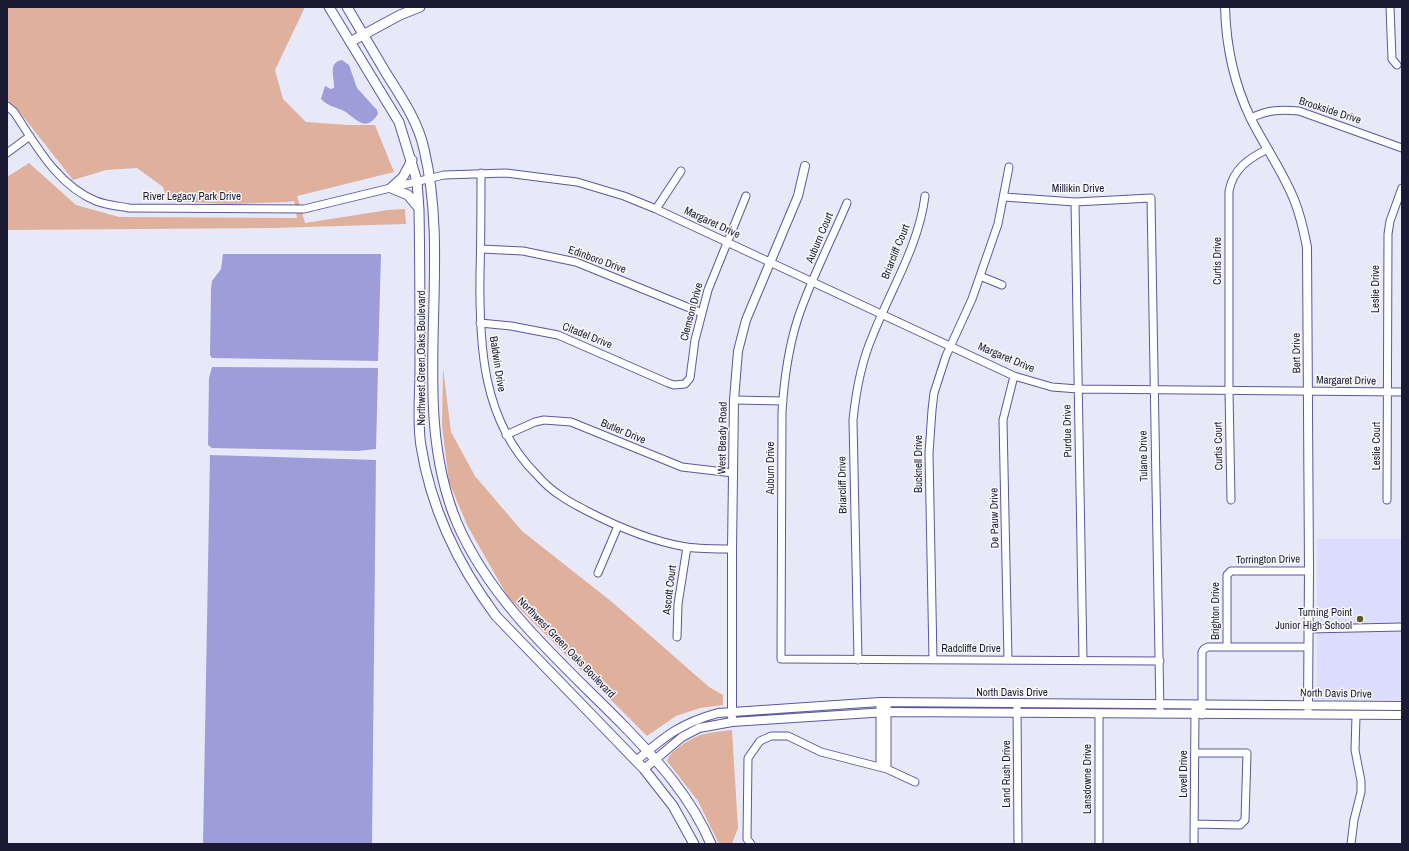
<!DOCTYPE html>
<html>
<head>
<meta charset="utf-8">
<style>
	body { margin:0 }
	#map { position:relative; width:1409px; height:851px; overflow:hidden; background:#e8e9f8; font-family:"Archivo Narrow",sans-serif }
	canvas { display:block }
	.frame { position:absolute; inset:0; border:8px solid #1b1a35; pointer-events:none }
</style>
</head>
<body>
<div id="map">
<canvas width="1409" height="851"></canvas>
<div class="frame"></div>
</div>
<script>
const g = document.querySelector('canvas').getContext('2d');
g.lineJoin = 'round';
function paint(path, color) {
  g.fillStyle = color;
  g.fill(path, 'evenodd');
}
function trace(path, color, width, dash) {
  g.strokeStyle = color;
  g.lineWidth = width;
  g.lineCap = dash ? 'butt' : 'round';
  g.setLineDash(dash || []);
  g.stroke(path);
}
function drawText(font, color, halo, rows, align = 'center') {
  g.font = font + ' "Archivo Narrow",sans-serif';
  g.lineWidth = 3;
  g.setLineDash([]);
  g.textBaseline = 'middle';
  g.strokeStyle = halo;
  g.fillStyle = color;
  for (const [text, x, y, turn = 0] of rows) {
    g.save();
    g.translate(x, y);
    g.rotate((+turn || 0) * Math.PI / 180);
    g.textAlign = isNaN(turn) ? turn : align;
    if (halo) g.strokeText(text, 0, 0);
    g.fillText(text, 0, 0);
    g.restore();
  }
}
const built = new Path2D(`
	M1317,539H1402V700L1317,699Z`);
const green = new Path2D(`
	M7,7H305L275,70L283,99L306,122L348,125H375L394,172L297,196L305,223L388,210L405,209L406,224L273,228L7,230V177L29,163L76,205L119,217L297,218L294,201L287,202L230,204L167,201L163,187L137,168L106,170L73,180L18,110L7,100Z
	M443,368L451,432L475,476L522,531L612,602L709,687L723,695V705L700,708L676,716L647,736L508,597L468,527L449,482L442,426Z
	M732,730L738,828L732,844H719L698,801L667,761C669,751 694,736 704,734C713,732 723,731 732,730Z`);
const water = new Path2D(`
	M342,60L349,65L357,88L377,110L378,114C365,134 356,118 344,111C336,107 327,106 321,99L325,86L331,89L334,88C335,77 327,63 342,60Z
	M223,254H381L378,361L212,358L210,355L211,289L212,281L221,269Z
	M212,367L378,368L376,449L358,451L212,448L208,445L209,378Z
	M210,455L376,460L372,844H203Z`);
const minor = new Path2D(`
	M1390,7L1392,59L1397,65
	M7,106L14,112C36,145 57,185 96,201C106,205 118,206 129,208L304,209L444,175L506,173L577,182L624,196L656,209L1014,376L1052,387L1078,389L1402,392
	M1251,118C1267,110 1281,109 1299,111L1402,148
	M7,153L30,136
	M481,173C481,207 481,240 480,273C479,345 482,420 536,474C543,482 551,490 561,496C569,502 578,506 587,511C618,527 651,541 686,547C701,549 717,549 732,549
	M1004,197L1075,202L1151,198L1160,714
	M1075,202L1083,661
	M847,203C831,241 811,279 798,318C788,349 784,380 782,412L781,659L1160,661
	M656,209L681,171
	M481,249L523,251L576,262L702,313
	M980,276L1002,285
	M480,323L511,326L558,335L668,383L674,385L685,384L690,378L695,340L708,290L746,196
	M734,400L783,401
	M506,435L535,422L544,420L571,422L682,467L733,473
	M1231,500L1229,391V191C1233,169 1249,158 1268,149
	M1387,500L1388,234L1390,221L1402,188
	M598,573L618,526
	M1308,629L1402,627
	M677,637L678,604L687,547
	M1227,647V575L1231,571H1309
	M858,660L853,420C856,391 861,362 873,335C891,289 919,245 925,196
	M933,660L929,453L932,410L934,393L946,356L972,299L998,224L1009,167
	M1008,660L1003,420L1014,376
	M880,702V767
	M887,702V769
	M1017,704L1018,844
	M1202,715V652L1204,649L1208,647H1308
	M1194,824L1240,825L1245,820L1247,753H1195
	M751,844L747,839L748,758L760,741L771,736H788L821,752L887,769L915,782
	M1099,844V714
	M1194,844L1195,709
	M1351,844L1354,820L1361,792V781L1355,750L1356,716`);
const tertiary = new Path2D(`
	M1225,7C1226,45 1234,84 1251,119C1265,147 1284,173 1295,202C1301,217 1304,232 1307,247L1309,571L1308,708
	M732,717V549L734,400L738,351L746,320L798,196L805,166
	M636,761C665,736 681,723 718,713L880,702L1402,706
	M644,769L682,737L699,728L732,722L887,712L1402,715`);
const secondary = new Path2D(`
	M329,7L399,122L417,181L419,210C420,263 420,317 420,370C420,395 417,422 421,446C431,509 458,565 496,616L644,769L673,806L694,844
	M347,7C360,29 373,51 386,73C401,97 418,121 424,149C453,271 408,406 457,523C492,604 563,664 623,725C658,761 691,797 711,844
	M350,42L400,15L420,7
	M391,188L408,195L418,207
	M391,188L403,177L412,160`);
const markers = [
	[1360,619,4,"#5e5a26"]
];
const streetNames = [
	["Brookside Drive",1330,111,18],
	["Millikin Drive",1078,189],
	["River Legacy Park Drive",192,197],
	["Margaret Drive",712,223,25],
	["Auburn Court",820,238,-67],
	["Briarcliff Court",896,252,-68],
	["Edinboro Drive",597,260,20],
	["Curtis Drive",1218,261,-90],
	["Leslie Drive",1376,289,-90],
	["Clemson Drive",692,312,-75],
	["Citadel Drive",587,336,22],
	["Bert Drive",1297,353,-91],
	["Northwest Green Oaks Boulevard",422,358,-90],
	["Margaret Drive",1006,358,23],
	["Baldwin Drive",497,364,81],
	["Margaret Drive",1346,381,1],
	["Purdue Drive",1068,431,-91],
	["Butler Drive",623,432,23],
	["West Beady Road",723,438,-89],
	["Curtis Court",1219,446,-91],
	["Leslie Court",1377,446,-90],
	["Tulane Drive",1144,456,-91],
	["Bucknell Drive",919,464,-90],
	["Auburn Drive",771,468,-90],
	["Briarcliff Drive",843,485,-91],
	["De Pauw Drive",995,518,-91],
	["Torrington Drive",1268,560,-1],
	["Ascott Court",670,590,-83],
	["Brighton Drive",1216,611,-90],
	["Northwest Green Oaks Boulevard",566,648,46],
	["Radcliffe Drive",971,649],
	["North Davis Drive",1012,693],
	["North Davis Drive",1336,694,1],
	["Land Rush Drive",1007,774,-90],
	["Lovell Drive",1184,774,-90],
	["Lansdowne Drive",1088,779,-90]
];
const poiNames = [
	["Turning Point",1352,613],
	["Junior High School",1352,626]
];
paint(built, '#dcddfe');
paint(green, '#dfb09b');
paint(water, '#9d9dda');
trace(minor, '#5b589a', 9);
trace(tertiary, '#5b589a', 10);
trace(secondary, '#5b589a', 11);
trace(minor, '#fff', 7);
trace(tertiary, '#fff', 8);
trace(secondary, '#fff', 9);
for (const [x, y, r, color] of markers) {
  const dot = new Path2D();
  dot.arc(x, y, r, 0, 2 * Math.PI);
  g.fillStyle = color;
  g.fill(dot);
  trace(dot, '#f8f8f8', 1.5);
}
drawText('11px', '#1b1a35', '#f8f8f8', streetNames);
drawText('11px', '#1b1a35', '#f8f8f8', poiNames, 'right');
</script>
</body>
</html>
